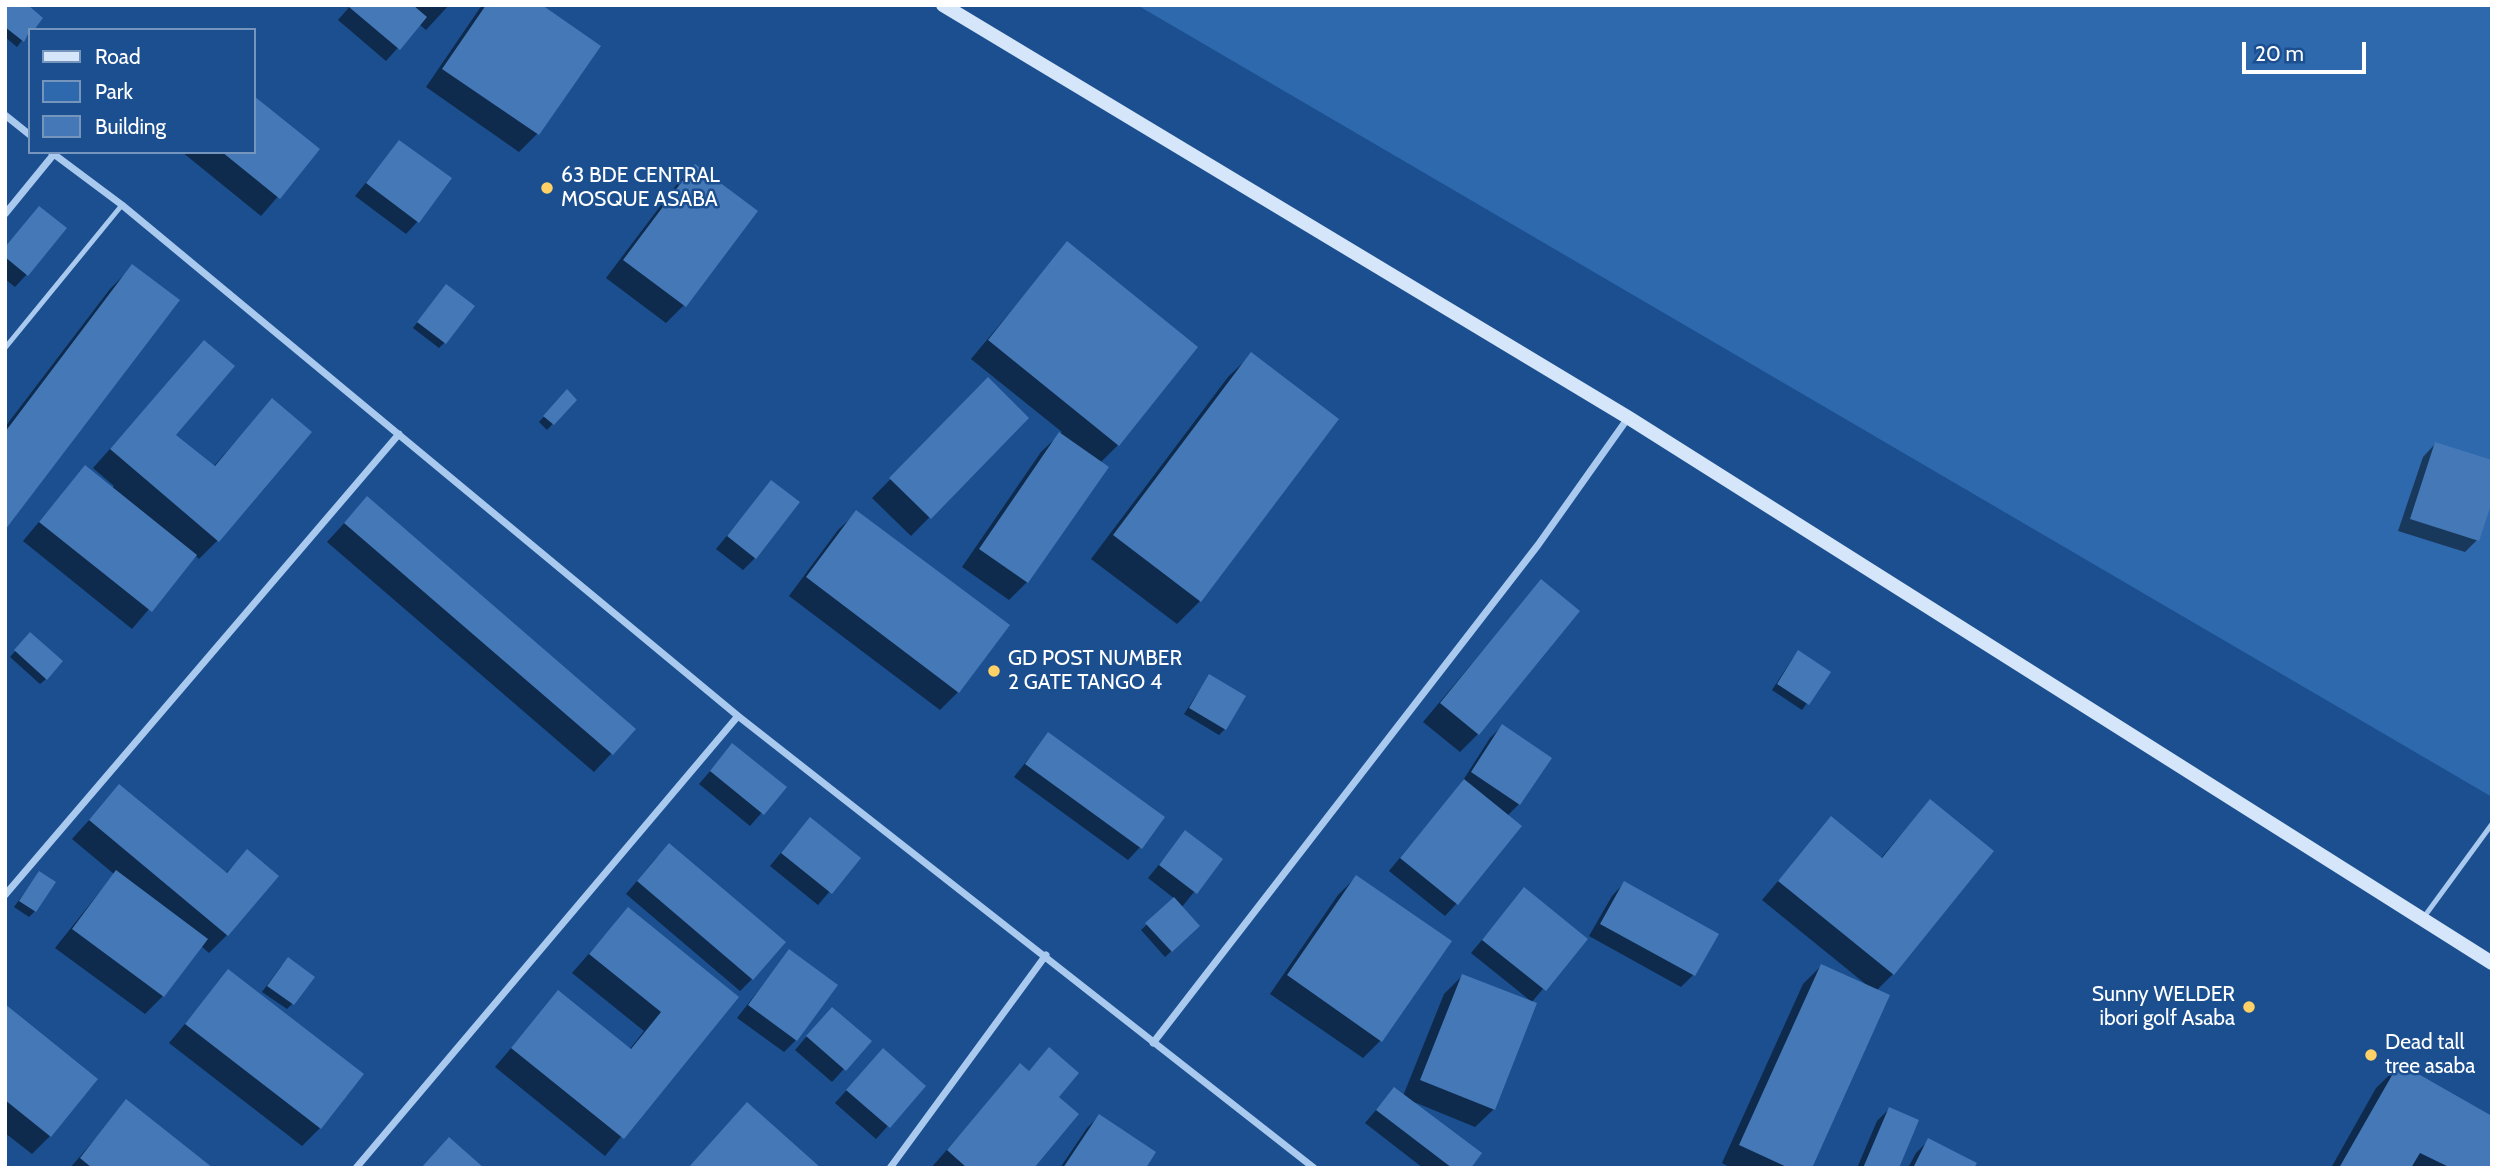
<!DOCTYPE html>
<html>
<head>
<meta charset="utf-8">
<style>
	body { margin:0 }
	#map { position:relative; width:2497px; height:1173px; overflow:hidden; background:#1b4f8f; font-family:Cabin,sans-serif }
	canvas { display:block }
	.frame { position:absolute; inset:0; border:7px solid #fff; pointer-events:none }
	.legend { position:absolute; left:28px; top:28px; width:228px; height:126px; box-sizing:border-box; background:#1b4f8f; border:2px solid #7695bc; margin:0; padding:9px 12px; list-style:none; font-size:21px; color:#fff }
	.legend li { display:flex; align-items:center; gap:14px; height:35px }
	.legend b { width:35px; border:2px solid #7695bc }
	.scale { position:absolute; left:2242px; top:42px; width:124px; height:32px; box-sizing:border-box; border:4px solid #fff; border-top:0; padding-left:9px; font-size:21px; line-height:24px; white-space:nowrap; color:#fff; -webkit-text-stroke:5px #1b4f8f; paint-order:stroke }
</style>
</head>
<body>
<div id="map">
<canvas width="2497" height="1173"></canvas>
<div class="frame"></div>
<ul class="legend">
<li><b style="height:9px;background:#d6e6fa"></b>Road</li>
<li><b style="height:19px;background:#2e69ad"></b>Park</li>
<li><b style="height:19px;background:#4478b7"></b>Building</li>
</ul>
<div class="scale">20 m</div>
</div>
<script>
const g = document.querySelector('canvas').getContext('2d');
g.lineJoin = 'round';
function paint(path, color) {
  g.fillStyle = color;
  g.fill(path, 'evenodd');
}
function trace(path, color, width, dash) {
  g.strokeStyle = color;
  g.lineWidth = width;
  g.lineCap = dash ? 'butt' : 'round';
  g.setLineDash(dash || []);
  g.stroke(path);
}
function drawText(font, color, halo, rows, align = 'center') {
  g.font = font + ' Cabin,sans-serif';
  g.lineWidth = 5;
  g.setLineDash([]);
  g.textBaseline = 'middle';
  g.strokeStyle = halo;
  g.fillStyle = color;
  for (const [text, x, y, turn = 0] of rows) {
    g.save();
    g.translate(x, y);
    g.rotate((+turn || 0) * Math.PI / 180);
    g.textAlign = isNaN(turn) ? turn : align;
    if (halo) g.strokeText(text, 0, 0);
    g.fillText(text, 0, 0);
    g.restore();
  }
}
const green = new Path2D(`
	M1137,5H2492V797Z`);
const shadow = new Path2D(`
	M5,5L30,30L17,47L5,37Z
	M351,5H449L426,30L419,24L386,61L338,20Z
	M482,5H538L598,46L537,134L519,152L426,87Z
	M254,98L318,150L261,216L182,152H254Z
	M399,142L418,221L406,234L355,196Z
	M695,166L684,305L666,323L606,278L677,184Z
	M39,208L27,274L15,287L5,279V247Z
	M1067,244L1118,445L1100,463L1027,582L1009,600L962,567L1041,452L1062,432L971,359Z
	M133,266L5,527V427L110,289Z
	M441,292L444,343L439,348L413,328Z
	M204,343L174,435L213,467L272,401L309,432L217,541L199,559L195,555L132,629L23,541L85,467L112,489L114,486L93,468Z
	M1252,354L1200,601L1177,624L1091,559L1228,377Z
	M988,380L1027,418L911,536L872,498Z
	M567,392L575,400L547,430L539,422Z
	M2435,444L2477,540L2465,552L2398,531L2423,457Z
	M771,482L755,558L743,570L716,549Z
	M367,498L634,729L594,772L327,542Z
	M857,512L958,692L940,710L789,596L838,530Z
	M1541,581L1478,734L1460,752L1423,722Z
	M30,635L46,679L40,684L10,657Z
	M1793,658L1828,673L1802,710L1772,690Z
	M1209,676L1225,729L1219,735L1184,714Z
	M1502,726L1519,804L1507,816L1457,903L1445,916L1389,871L1460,785L1490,738Z
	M1048,734L1140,847L1128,860L1014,777Z
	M732,746L784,787L750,826L699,784Z
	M120,786L225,874L247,852L227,935L209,953L201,946L163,996L145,1014L55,948L114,874L72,839Z
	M1930,801L1893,974L1876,991L1810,1168H1731L1722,1163L1803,984L1821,966L1868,986L1762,900L1831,819L1880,859Z
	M798,832L858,858L818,905L770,866Z
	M1185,833L1221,859L1181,908L1192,932L1165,957L1141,930L1175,899L1148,878Z
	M657,857L752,979L740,991L626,894Z
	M39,873L35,911L29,917L14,907Z
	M1356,877L1381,1040L1363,1058L1270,994L1338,895Z
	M1624,883L1693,975L1681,987L1589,936L1612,896Z
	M1524,890L1585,939L1531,1003L1494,1109L1475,1127L1414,1102L1469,1168H1423L1365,1123L1394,1089L1403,1096L1444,994L1462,976L1532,1002L1471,953Z
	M628,909L737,997L605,1156L495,1067L558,993L629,1050L644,1031L572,973Z
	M789,951L796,1040L784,1052L737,1018Z
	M282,965L292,1004L287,1009L262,992Z
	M229,971L320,1128L302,1146L169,1043Z
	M5,1007L50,1136L32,1154L5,1133Z
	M820,1021L869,1041L832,1082L795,1050Z
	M1049,1050L1057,1097L1032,1168H931L1020,1066L1028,1072Z
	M871,1063L924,1086L876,1139L835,1103Z
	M2400,1065L2492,1168H2331L2376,1088Z
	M127,1102L211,1168H70Z
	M1889,1109L1897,1168H1857L1877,1121Z
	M1099,1116L1144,1168H1060L1087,1128Z
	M1929,1140L1972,1168H1908L1916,1153Z`);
const building = new Path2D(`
	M5,5H28L43,18L34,30H30L24,42L5,27Z
	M351,5H413L427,17L400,50L349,7Z
	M486,5H542L601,46L539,135L442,69Z
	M254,96L320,149L280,199L222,152H254Z
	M399,140L452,178L419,223L366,183Z
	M695,164L758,211L686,307L623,260Z
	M39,206L67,228L28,276L5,257V247Z
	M1067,241L1198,347L1119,446L988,340Z
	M132,264L180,300L5,530V432Z
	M446,284L475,306L446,344L417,322Z
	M204,340L235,366L176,435L215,466L272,398L312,432L219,542L110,449Z
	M1251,352L1339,419L1201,602L1113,535Z
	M988,377L1029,418L931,519L889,478Z
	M567,389L577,400L554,425L543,416Z
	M1059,432L1109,467L1028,583L979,549Z
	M2435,442L2492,460V502L2479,541L2410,519Z
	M85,465L197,555L152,612L39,522Z
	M771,480L800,502L756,559L727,536Z
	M367,496L636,729L613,755L344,523Z
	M856,510L1010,625L959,693L806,577Z
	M1541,579L1580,611L1479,735L1440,703Z
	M30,632L63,661L47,680L14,650Z
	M1798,650L1831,672L1809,705L1777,684Z
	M1209,674L1246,696L1226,730L1189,708Z
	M1502,724L1552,758L1520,805L1471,772Z
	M1048,732L1165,817L1142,849L1025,764Z
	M732,743L787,787L764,815L710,771Z
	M1464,779L1522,826L1458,905L1400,858Z
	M119,784L227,873L247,849L279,876L228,936L89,820Z
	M1930,799L1994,851L1894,975L1778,881L1831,816L1882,858Z
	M810,817L861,858L832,894L781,853Z
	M1185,830L1223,859L1197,894L1159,865Z
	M669,843L786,942L753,980L637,881Z
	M116,870L208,939L164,997L72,929Z
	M39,871L56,882L36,912L19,901Z
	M1356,875L1452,941L1382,1042L1287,975Z
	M1624,881L1719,934L1695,976L1600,924Z
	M1524,887L1588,939L1546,991L1482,940Z
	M1174,897L1200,926L1172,952L1145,923Z
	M628,907L739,997L624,1139L511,1048L558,990L631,1049L661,1012L589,954Z
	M789,949L838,985L797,1041L748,1005Z
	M288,957L315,977L294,1005L267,986Z
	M1821,964L1890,995L1812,1168H1789L1739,1145Z
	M228,969L364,1074L321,1129L185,1024Z
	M1462,974L1537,1003L1495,1110L1420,1080Z
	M5,1004L98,1079L51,1137L5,1100Z
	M832,1007L872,1041L846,1071L806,1036Z
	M1049,1047L1079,1073L1059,1097L1079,1114L1034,1168H967L947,1150L1020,1063L1029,1071Z
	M883,1048L926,1086L890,1128L846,1090Z
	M2399,1063L2492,1116V1168H2451L2420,1153L2411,1168H2339Z
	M1394,1087L1482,1153L1471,1168H1452L1376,1110Z
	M126,1099L213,1168H92L80,1158Z
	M747,1102L821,1168H688Z
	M1889,1107L1919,1120L1899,1168H1863Z
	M1099,1114L1156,1152L1146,1168H1063Z
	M449,1137L484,1168H421Z
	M1928,1138L1977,1163L1974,1168H1913Z`);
const service = new Path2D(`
	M5,348L122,205
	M2424,917L2492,824`);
const minor = new Path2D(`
	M5,115L30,135
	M51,152L122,205L738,716L1314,1168
	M5,214L54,154
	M5,895L399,434
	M1153,1043L1538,545L1628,418
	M356,1168L738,716
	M890,1168L1046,955`);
const secondary = new Path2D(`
	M943,5L1629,418L2492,963`);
const markers = [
	[547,188,7,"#ffd166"],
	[994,671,7,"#ffd166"],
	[2249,1007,7,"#ffd166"],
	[2371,1055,7,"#ffd166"]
];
const poiNames = [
	["63 BDE CENTRAL",561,176],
	["MOSQUE ASABA",561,200],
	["GD POST NUMBER",1008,659],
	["2 GATE TANGO 4",1008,683],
	["Sunny WELDER",2235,995,"right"],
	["ibori golf Asaba",2235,1019,"right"],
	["Dead tall",2385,1043],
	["tree asaba",2385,1067]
];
paint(green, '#2e69ad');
paint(shadow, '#0007');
paint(building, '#4478b7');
trace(service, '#a9c9ee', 5);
trace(minor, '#a9c9ee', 7);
trace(secondary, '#d6e6fa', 14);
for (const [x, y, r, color] of markers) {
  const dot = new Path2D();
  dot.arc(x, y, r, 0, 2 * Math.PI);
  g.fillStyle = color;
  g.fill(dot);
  trace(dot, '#1b4f8f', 2.5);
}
drawText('21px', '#fff', '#1b4f8f', poiNames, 'left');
</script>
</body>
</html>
